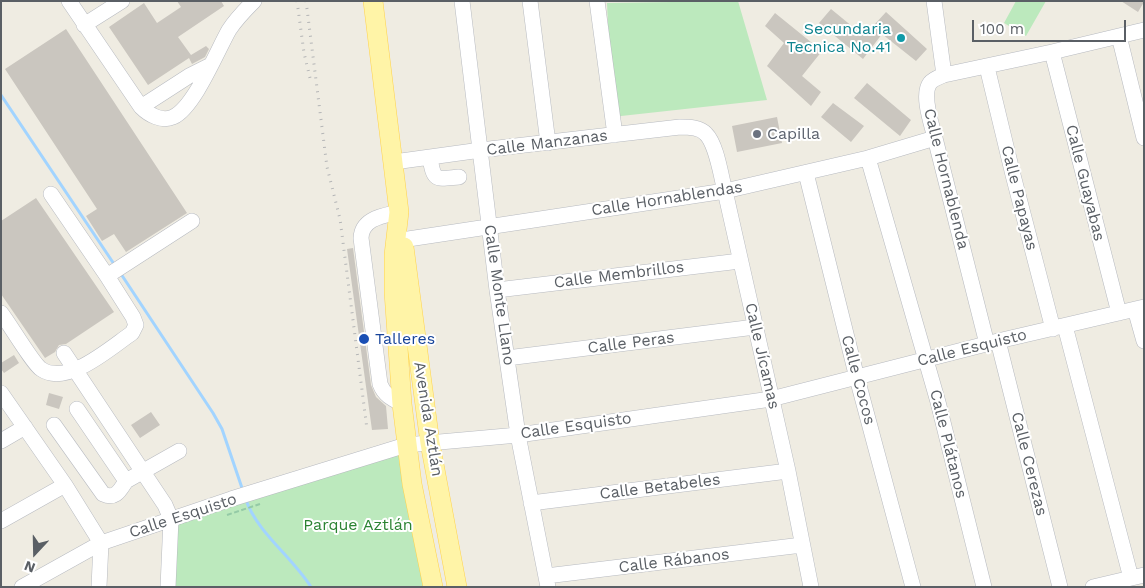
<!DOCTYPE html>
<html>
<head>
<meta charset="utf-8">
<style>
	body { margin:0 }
	#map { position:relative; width:1145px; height:588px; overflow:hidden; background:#efece2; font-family:"Work Sans",sans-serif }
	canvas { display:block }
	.frame { position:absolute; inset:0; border:2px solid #5a5f65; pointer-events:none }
	.north { position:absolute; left:10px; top:528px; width:50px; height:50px; -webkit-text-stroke:4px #fff; paint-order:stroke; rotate:201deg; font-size:14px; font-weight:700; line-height:20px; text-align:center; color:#5a5f65 }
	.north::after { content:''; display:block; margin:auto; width:18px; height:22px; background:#5a5f65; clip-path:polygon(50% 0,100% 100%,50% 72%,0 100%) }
	.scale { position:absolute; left:972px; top:20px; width:154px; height:22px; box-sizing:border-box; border:2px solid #5a5f65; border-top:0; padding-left:6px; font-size:15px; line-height:18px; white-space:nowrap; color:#5a5f65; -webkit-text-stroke:4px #fff; paint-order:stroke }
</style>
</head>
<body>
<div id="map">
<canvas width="1145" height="588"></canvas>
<div class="frame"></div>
<div class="north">N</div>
<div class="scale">100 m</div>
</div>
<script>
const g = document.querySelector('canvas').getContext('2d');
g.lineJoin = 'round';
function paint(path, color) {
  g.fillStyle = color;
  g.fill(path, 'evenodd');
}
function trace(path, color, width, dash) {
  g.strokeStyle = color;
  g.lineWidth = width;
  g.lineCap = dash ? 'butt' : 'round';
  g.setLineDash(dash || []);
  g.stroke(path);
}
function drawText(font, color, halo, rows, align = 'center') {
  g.font = font + ' "Work Sans",sans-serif';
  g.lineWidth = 4;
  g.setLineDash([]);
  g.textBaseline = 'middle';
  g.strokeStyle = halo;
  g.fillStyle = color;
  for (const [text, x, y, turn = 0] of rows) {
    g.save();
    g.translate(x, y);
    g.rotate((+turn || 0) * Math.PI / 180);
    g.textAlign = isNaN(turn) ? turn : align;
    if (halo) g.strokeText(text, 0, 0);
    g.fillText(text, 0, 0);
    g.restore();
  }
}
const green = new Path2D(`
	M738,1L767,100L612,117L607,3Z
	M1016,1H1046L1026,36L1004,23Z
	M406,445L434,587H167L171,519Z`);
const stream = new Path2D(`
	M1,95L116,267
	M121,274L213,413L222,429L243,491
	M246,500C257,532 292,557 311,587`);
const building = new Path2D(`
	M177,1H221L224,6L178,37L191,55L206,46L209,49L205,57L192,64L189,58L148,85L109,27L144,3L157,23L181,7Z
	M1121,1H1144V2L1138,12Z
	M831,9L864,36L886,12L927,49L916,61L882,34L863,59L819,23Z
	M775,13L822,51L802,76L821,92L811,106L767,66L784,43L765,26Z
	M66,29L187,213L126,252L114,234L102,241L86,216L97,209L5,69Z
	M867,83L911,120L900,136L854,98Z
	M833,103L864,126L851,142L821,117Z
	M777,117L782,143L737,152L732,126Z
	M36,198L114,312L66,344L59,345L55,352L45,358L1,294V221Z
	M353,248L371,385L376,397L386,406L388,429L372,430L347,249Z
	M14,355L19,363L4,373L1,369V363Z
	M49,393L63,397L59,409L46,405Z
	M151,412L160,425L140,438L131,425Z`);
const path = new Path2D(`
	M227,515L260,504`);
const minor = new Path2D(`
	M69,1L141,107C149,115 162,122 173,117C194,108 217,51 229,30C236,19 245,10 254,1
	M462,1L497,290L518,435L548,587
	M530,1L548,143
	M597,1L615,135
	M934,1L944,75
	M84,25L122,1
	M1119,36L1144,138
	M1052,52L1119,313
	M987,67L1013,175L1053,329
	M141,107L189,76L211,65
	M430,158C434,182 436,179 459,177
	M868,158L938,402L984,587
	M394,162L481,150L680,127C688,127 700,127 706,134C717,145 721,177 725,191L788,471L811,587
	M806,173L857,378L913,587
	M399,212C383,216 362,218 361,238L380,384C384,395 392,399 402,404
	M395,241L725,191L868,158L935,138
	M107,276L192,221
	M497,290L740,261
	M1135,309L1144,341
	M1,313C9,323 33,364 41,369C67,387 110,348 132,333L136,325L133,317L107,276L51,194
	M1065,326L1131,578
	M998,341L1060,587
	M987,344L935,138C932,125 921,95 930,83C933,79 939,77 944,75L1052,52L1144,30
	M64,353L143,472L165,505L171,519L168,587
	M507,358L755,327
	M1,393L65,485L101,543L99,587
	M77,409L126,481L179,451
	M54,425L103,494C116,500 120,490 126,481
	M1,441L25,427
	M531,503L788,471
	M1,521L65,485
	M546,576L802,545
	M22,587L101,543L231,499L406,445L518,435L771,399L998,341L1144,307
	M1093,587L1144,575`);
const major = new Path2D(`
	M373,1L399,212L394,255V292L402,404L412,484L433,587
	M404,247L430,443L457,587`);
const rail = new Path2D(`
	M297,1L304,53L310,78
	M306,1L327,167L340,219L367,429`);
const markers = [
	[901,38,5,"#0f9aa8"],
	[757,134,5,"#6b7280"],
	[364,339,6,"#1a4fb4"]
];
const cultureNames = [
	["Secundaria",891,29],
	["Tecnica No.41",891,47]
];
const worshipNames = [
	["Capilla",767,134]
];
const streetNames = [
	["Calle Manzanas",547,143,-7],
	["Calle Hornablenda",946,179,76],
	["Calle Guayabas",1085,183,76],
	["Calle Papayas",1019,198,76],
	["Calle Hornablendas",667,199,-9],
	["Calle Membrillos",619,275,-7],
	["Calle Monte Llano",499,295,82],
	["Calle Peras",631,343,-7],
	["Calle Esquisto",972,348,-14],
	["Calle Jícamas",762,356,77],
	["Calle Cocos",858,380,75],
	["Avenida Aztlán",428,419,81],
	["Calle Esquisto",576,426,-8],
	["Calle Plátanos",948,444,76],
	["Calle Cerezas",1029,464,76],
	["Calle Betabeles",660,487,-7],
	["Calle Esquisto",183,516,-18],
	["Calle Rábanos",674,561,-7]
];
const transitNames = [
	["Talleres",375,339]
];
const parkNames = [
	["Parque Aztlán",358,525]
];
paint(green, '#bce9bd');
trace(stream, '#a2d4ff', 3);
paint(building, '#cac6bf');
trace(minor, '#b7bac0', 16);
trace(major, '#ffd24b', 20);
trace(path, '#94caa6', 2, [5, 2.5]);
trace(minor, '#fff', 15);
trace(major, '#fff4a7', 19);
trace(rail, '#b4b5b6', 3, [1, 6]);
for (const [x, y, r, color] of markers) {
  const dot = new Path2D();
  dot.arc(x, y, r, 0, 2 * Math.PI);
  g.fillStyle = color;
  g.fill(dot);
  trace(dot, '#fff', 2);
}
drawText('16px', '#0d838f', '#fff', cultureNames, 'right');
drawText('16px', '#5b616d', '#fff', worshipNames, 'left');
drawText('16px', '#5a5f65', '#fff', streetNames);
drawText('16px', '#164399', '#fff', transitNames, 'left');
drawText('16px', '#2b8332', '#fff', parkNames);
</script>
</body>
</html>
